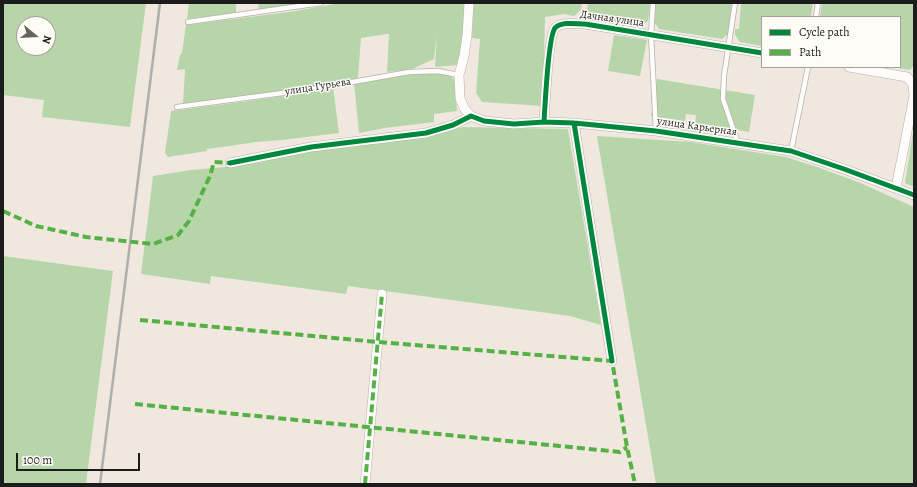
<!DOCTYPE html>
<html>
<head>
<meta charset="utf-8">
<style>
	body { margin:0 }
	#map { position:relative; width:917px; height:487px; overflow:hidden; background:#f0e8df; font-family:Alegreya,serif }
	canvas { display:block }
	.frame { position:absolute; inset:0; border:4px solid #1c1c1c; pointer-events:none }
	.legend { position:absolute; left:761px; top:16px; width:140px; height:52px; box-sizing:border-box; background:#fdfcf7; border:1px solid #a3a29f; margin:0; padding:5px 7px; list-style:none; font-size:12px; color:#1c1c1c }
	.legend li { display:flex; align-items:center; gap:8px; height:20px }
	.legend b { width:20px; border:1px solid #a3a29f }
	.north { position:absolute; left:16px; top:16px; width:40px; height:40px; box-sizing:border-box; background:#fdfcf7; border:1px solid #a3a29f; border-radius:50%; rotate:108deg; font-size:11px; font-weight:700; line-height:16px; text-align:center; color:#1c1c1c }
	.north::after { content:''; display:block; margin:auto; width:14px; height:18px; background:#666360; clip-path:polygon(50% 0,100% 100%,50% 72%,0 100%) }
	.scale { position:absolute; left:16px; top:453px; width:124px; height:18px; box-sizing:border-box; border:2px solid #1c1c1c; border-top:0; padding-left:5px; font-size:12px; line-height:14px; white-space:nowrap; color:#1c1c1c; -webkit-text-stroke:3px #fdfcf7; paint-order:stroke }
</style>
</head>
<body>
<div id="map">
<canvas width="917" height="487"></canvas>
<div class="frame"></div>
<ul class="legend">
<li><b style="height:5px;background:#00873e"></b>Cycle path</li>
<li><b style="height:5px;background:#55b145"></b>Path</li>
</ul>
<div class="north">N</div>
<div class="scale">100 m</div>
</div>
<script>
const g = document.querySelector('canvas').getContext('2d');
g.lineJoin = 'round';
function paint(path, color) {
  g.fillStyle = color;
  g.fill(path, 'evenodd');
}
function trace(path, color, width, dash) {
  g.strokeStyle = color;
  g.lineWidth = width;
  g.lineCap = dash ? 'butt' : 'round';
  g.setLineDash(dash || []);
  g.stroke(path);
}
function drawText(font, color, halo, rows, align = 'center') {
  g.font = font + ' Alegreya,serif';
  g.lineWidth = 3;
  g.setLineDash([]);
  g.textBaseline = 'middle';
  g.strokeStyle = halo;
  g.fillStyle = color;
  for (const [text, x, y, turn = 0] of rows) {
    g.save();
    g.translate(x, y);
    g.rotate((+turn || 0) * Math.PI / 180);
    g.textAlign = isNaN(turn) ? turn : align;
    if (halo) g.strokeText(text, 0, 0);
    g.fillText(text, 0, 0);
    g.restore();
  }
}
const green = new Path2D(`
	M3,3H146L130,127L42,117L44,100L3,95ZM24,24H48V48H24Z
	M189,3H236V13L187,19Z
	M258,3H305L259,10Z
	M341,3H465L463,39L459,65L435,67L437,35L434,59L412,69L387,72L389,34H387L361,38L358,78L305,88L228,98L227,99L183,104L185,69L177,70L180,55L182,53L186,25L289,12Z
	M474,3H582L581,10L574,16L564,14L545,17L543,106L482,102L476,93L480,39L472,38Z
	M588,3H650L648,21L641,26L592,18L587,11Z
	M656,3H732L728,34L722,39L659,29L654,22Z
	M739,3H813L811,17H762V46L740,42L735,35V29H739L741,4Z
	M822,3H914V65L910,70L891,67H900V17H820Z
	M614,35L647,40L640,76L608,71Z
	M429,73L448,74L454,79L457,111L434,114V122L385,128L359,133L354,83L380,78Z
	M657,79L755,95L749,132L695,123L696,115L686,114L685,121L651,116Z
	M333,87L339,133L282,140L256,142L230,146L207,149V151L168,157L165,153L171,111C225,104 280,98 333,87Z
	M914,126V187L905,183Z
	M463,127L568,129L601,325L570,316L348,286L346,294L211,276L210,284L141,274L153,176L191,170L238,166L310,151L429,137Z
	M597,136L691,142L786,157L817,167L858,182L914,207V484H656Z
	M3,256L113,271L86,484H3Z`);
const lane = new Path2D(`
	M653,3L651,35L656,131
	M735,3L724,76L723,99L738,143
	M816,17L818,3
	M188,22L321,3
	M177,107L313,89L409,72L438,71L459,75
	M791,151L808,67`);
const street = new Path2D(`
	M469,3L467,36L464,56L459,75L460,98L464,108L471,116
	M849,67L907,77L913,84L914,96L896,188
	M471,116L484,121L514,124L544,122L574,123L656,131L791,151L844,169L914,195
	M544,122C545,107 548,37 555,28C562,21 576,24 585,24L762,53
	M574,123L612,361
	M230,163L311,147L426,133L453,125L471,116
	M365,484L382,294`);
const rail = new Path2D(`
	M100,484L160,3`);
const quiet = new Path2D(`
	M3,211L36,226L86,237L153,244L178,235L189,221L210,176L214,162L230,163
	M140,320L378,342L612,361L627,447L635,484
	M135,404L620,452L627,447
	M365,484L382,294`);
const cycleway = new Path2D(`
	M544,122C545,107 548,37 555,28C562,21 576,24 585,24L762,53
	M574,123L612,361
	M230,163L311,147L426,133L453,125L471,116L484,121L514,124L544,122L574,123L656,131L791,151L844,169L914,195`);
const streetNames = [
	["Дачная улица",612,19,8],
	["улица Гурьева",318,87,-9],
	["улица Карьерная",697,127,8]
];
paint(green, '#b6d6aa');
trace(lane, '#b5b0aa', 6);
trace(street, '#b5b0aa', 10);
trace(lane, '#fdfcfa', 4.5);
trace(street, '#fdfcfa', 9);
trace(rail, '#afaead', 2.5);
trace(quiet, '#55b145', 4, [8, 4]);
trace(cycleway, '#00873e', 5);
drawText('11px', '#1c1c1c', '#fdfcf7', streetNames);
</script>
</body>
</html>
